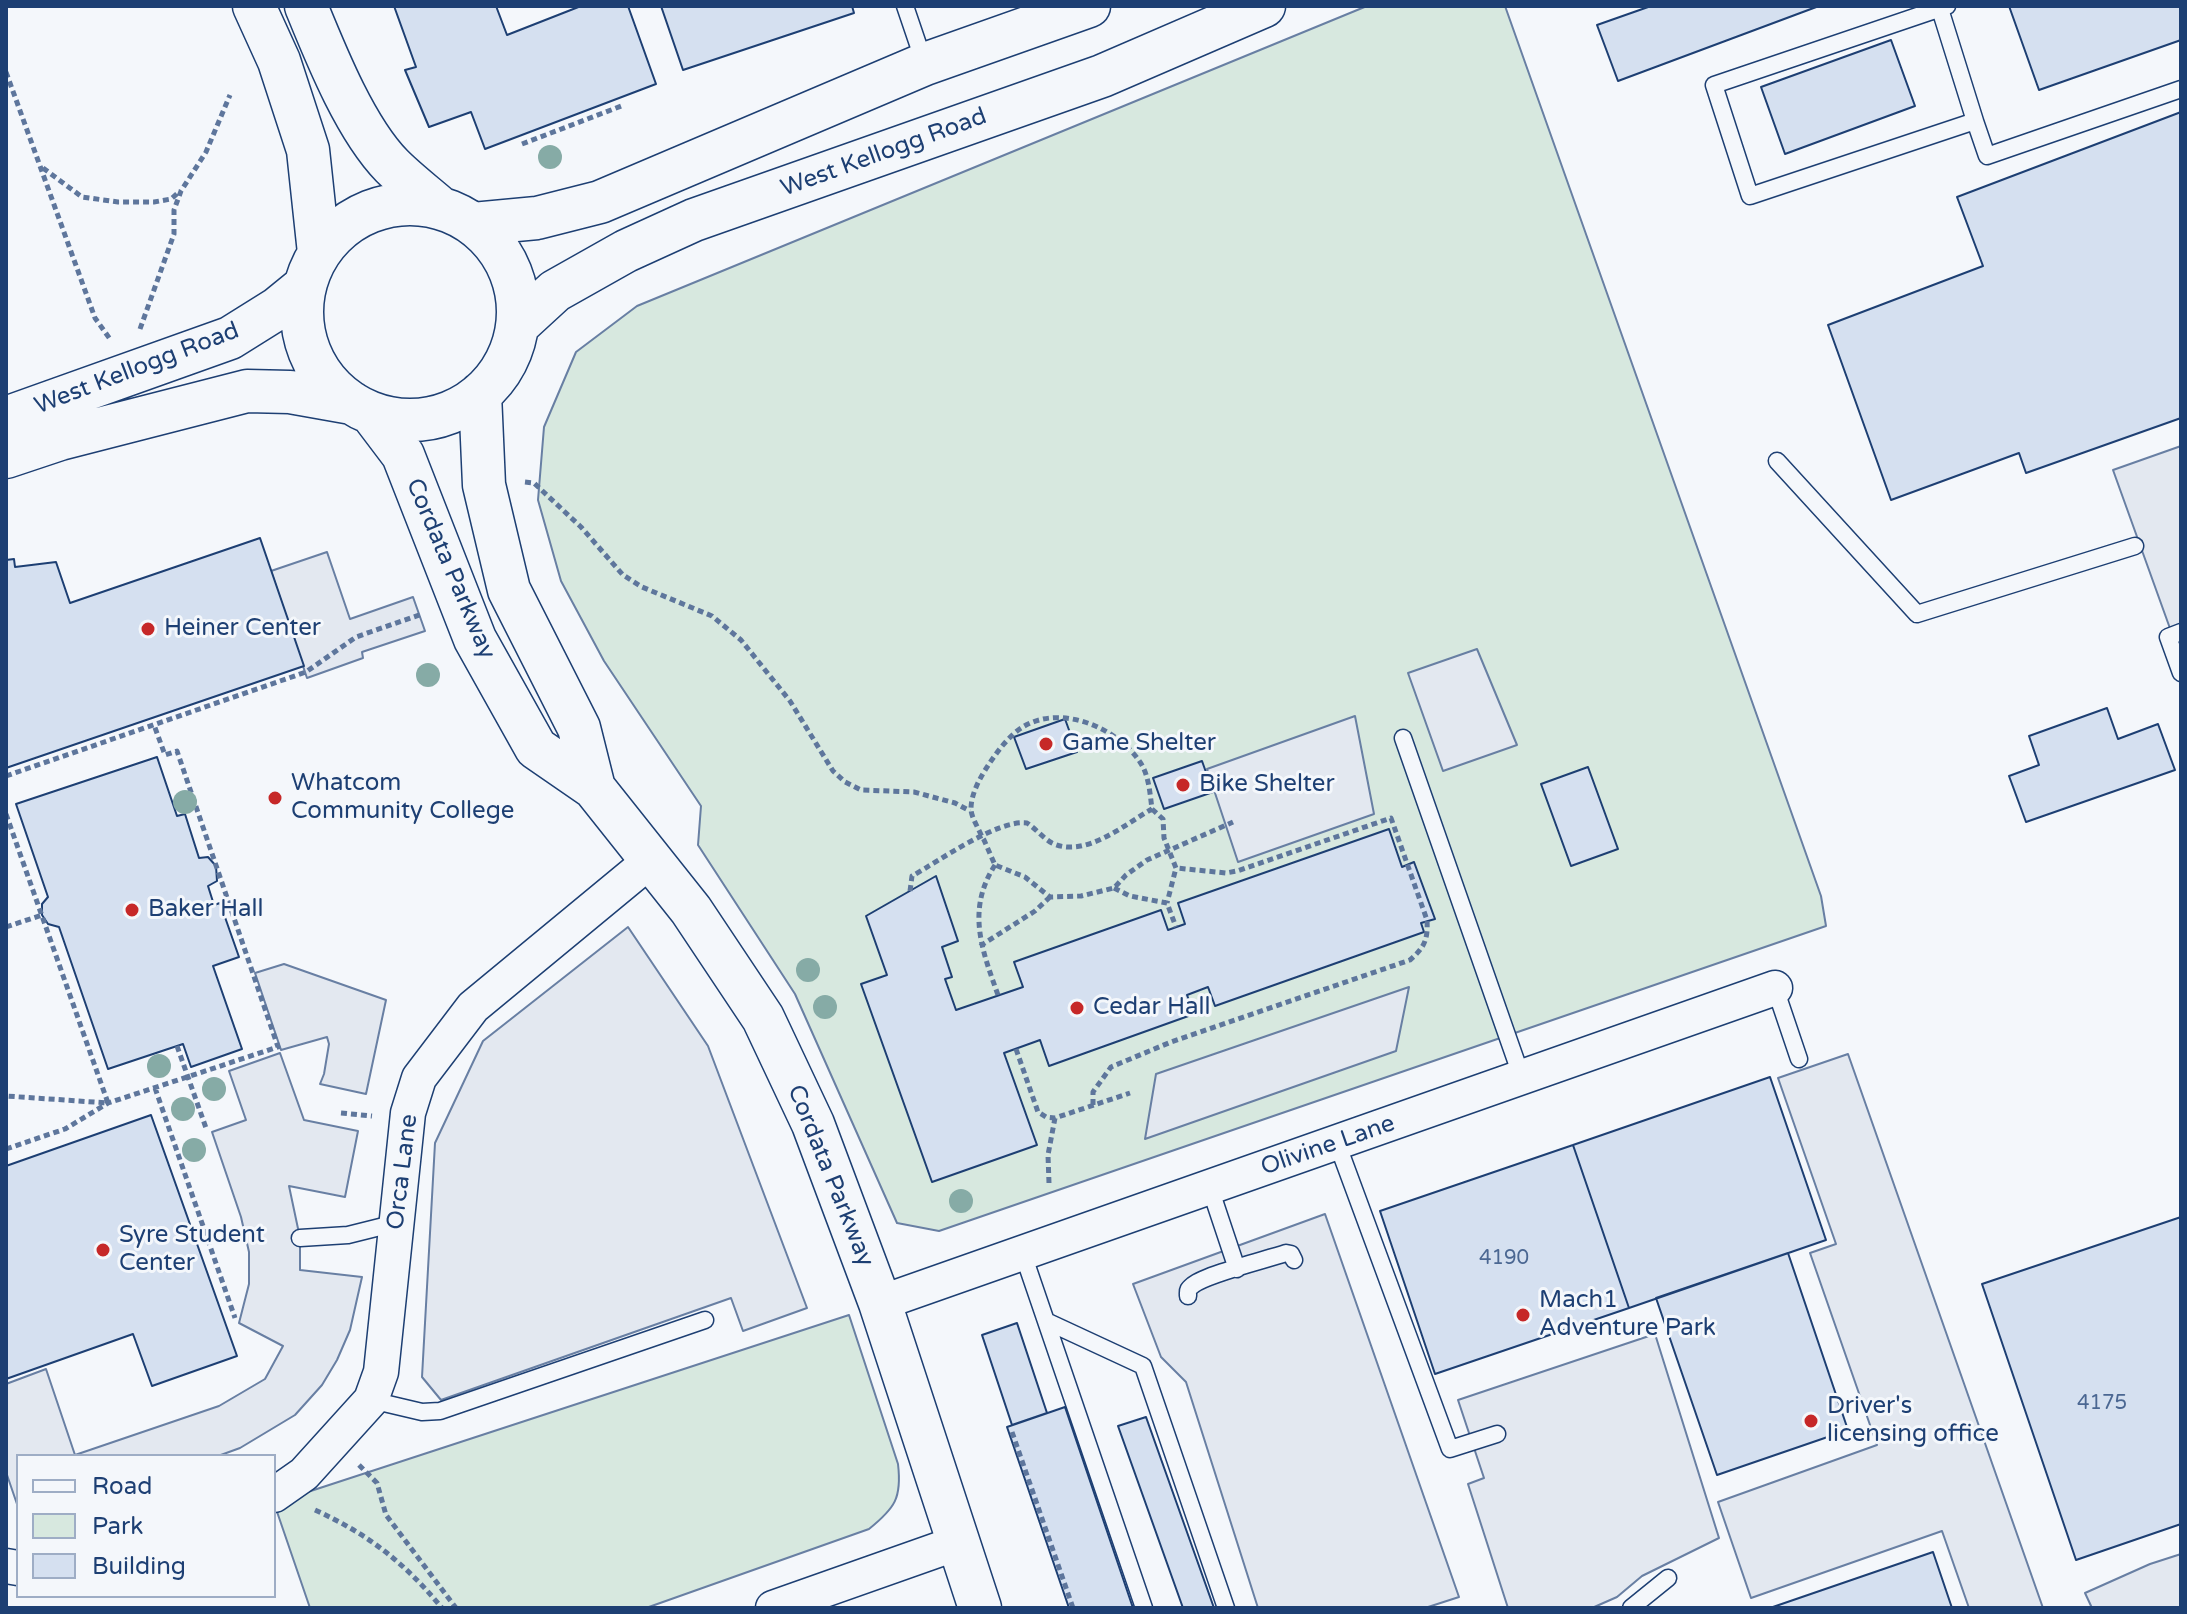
<!DOCTYPE html>
<html>
<head>
<meta charset="utf-8">
<style>
	body { margin:0 }
	#map { position:relative; width:2187px; height:1614px; overflow:hidden; background:#f4f7fb; font-family:"Varela Round",sans-serif }
	canvas { display:block }
	.frame { position:absolute; inset:0; border:8px solid #1d3f73; pointer-events:none }
	.legend { position:absolute; left:16px; top:1454px; width:260px; height:144px; box-sizing:border-box; background:#f4f7fb; border:2px solid #9eadc5; margin:0; padding:10px 14px; list-style:none; font-size:24px; color:#1d3f73 }
	.legend li { display:flex; align-items:center; gap:16px; height:40px }
	.legend b { width:40px; border:2px solid #9eadc5 }
</style>
</head>
<body>
<div id="map">
<canvas width="2187" height="1614"></canvas>
<div class="frame"></div>
<ul class="legend">
<li><b style="height:10px;background:#f4f7fb"></b>Road</li>
<li><b style="height:22px;background:#d7e8df"></b>Park</li>
<li><b style="height:22px;background:#d5e0f0"></b>Building</li>
</ul>
</div>
<script>
const g = document.querySelector('canvas').getContext('2d');
g.lineJoin = 'round';
function paint(path, color) {
  g.fillStyle = color;
  g.fill(path, 'evenodd');
}
function trace(path, color, width, dash) {
  g.strokeStyle = color;
  g.lineWidth = width;
  g.lineCap = dash ? 'butt' : 'round';
  g.setLineDash(dash || []);
  g.stroke(path);
}
function drawText(font, color, halo, rows, align = 'center') {
  g.font = font + ' "Varela Round",sans-serif';
  g.lineWidth = 6;
  g.setLineDash([]);
  g.textBaseline = 'middle';
  g.strokeStyle = halo;
  g.fillStyle = color;
  for (const [text, x, y, turn = 0] of rows) {
    g.save();
    g.translate(x, y);
    g.rotate((+turn || 0) * Math.PI / 180);
    g.textAlign = isNaN(turn) ? turn : align;
    if (halo) g.strokeText(text, 0, 0);
    g.fillText(text, 0, 0);
    g.restore();
  }
}
const green = new Path2D(`
	M1367,6H1505L1821,896L1826,926L939,1231L897,1223L795,994L698,845L701,806L604,661L561,581L538,500L544,427L576,352L637,306Z
	M849,1315L898,1464C902,1498 895,1508 869,1529L646,1608H310L274,1503Z`);
const parking = new Path2D(`
	M2181,446V659L2113,470Z
	M327,552L350,619L413,597L425,631L362,652L363,658L307,678L271,571Z
	M1477,649L1517,745L1443,771L1408,673Z
	M1355,716L1374,814L1238,862L1207,769Z
	M628,927L708,1046L807,1308L743,1331L731,1298L441,1400L422,1377L435,1143L483,1041Z
	M284,964L386,1000L366,1094L320,1084L324,1074L329,1044L327,1037L281,1050L255,973Z
	M1409,987L1396,1051L1145,1139L1156,1074Z
	M280,1053L304,1120L358,1131L345,1197L289,1186L300,1238V1270L362,1277L350,1330L337,1360L322,1385L295,1415L240,1448L218,1456H18V1507L6,1472V1384L46,1369L75,1455L219,1406L265,1379L283,1346L239,1323L249,1284V1252L241,1217L212,1132L246,1120L229,1071Z
	M1848,1054L2043,1608H1969L1942,1531L1751,1598L1718,1502L1877,1445L1810,1253L1836,1244L1778,1078Z
	M1325,1214L1459,1597L1425,1608H1258L1186,1382L1161,1357L1133,1284Z
	M1655,1334L1719,1538L1642,1576L1617,1597L1592,1608H1508L1468,1484L1484,1478L1458,1400Z
	M2181,1554V1608H2092L2085,1593L2150,1564Z`);
const building = new Path2D(`
	M394,6H496L507,35L581,6H628L656,84L485,149L471,112L429,127L405,70L416,67Z
	M661,6H852L854,13L683,70Z
	M1651,6H1819L1618,81L1597,25Z
	M2009,6H2181V40L2039,90Z
	M1891,40L1915,106L1785,154L1761,87Z
	M2181,112V418L2026,473L2019,453L1891,500L1828,325L1983,266L1957,197Z
	M260,538L304,666L6,768V560L14,559L15,567L56,562L70,603Z
	M2107,708L2118,739L2158,724L2175,770L2026,822L2009,776L2039,765L2029,736Z
	M1065,719L1077,752L1026,769L1014,737Z
	M157,757L177,816L185,814L199,858L208,857L216,866L217,881L208,886L214,905L220,903L239,957L213,966L242,1049L191,1067L183,1044L108,1069L59,927L48,924L42,915V904L48,897L16,804Z
	M1202,761L1213,792L1164,809L1153,778Z
	M1588,767L1618,849L1571,866L1541,784Z
	M1389,829L1402,867L1414,862L1435,919L1421,923L1424,932L1215,1006L1208,987L1187,995L1194,1014L1049,1066L1040,1040L1004,1053L1037,1145L932,1182L861,984L887,975L866,916L936,876L958,941L942,947L952,977L945,979L956,1010L1023,987L1014,962L1161,910L1168,930L1185,924L1178,903Z
	M1770,1077L1826,1240L1629,1308L1573,1145Z
	M151,1115L237,1356L152,1386L133,1334L6,1379V1166Z
	M1573,1145L1629,1308L1435,1374L1380,1211Z
	M2181,1217V1524L2076,1560L1982,1284Z
	M1788,1253L1848,1430L1717,1475L1656,1298Z
	M1017,1323L1047,1413L1012,1425L982,1335Z
	M1065,1407L1133,1608H1069L1007,1427Z
	M1146,1417L1214,1608H1183L1118,1426Z
	M1933,1552L1952,1608H1770Z`);
const path = new Path2D(`
	M6,72L95,318L110,339
	M522,144L624,105
	M43,168L82,197L118,202H154L171,199L180,191
	M140,329L174,234V210L181,191L206,152L230,95
	M525,482L534,483L581,527L623,575L642,587L712,616L741,640L790,701L833,771L845,782L861,790L914,792L955,803L970,811
	M6,776L306,672L356,637L422,614
	M1152,809L1163,819L1164,838L1176,868L1167,903
	M6,814L108,1103L6,1096
	M995,865C966,910 982,950 998,995
	M1114,888L1130,896L1167,903L1176,927
	M910,891L912,876C939,861 998,819 1027,823C1036,829 1043,838 1052,843C1085,859 1125,824 1152,809C1150,794 1149,775 1140,762C1116,726 1055,701 1017,731C1006,740 997,752 989,764C981,776 971,793 971,809C971,817 979,829 982,837L984,840L995,865L1025,877L1050,897L1081,896L1114,888L1126,875L1147,860L1233,822
	M6,927L42,915
	M980,946L1035,911L1050,897
	M177,1046L206,1128
	M1016,1049L1038,1112L1046,1117L1055,1118L1130,1093
	M155,1088L235,1318
	M1093,1105V1092L1111,1067L1171,1042L1410,960C1425,947 1428,939 1427,920L1391,818L1237,871L1226,873L1176,868
	M341,1113L372,1116
	M6,1149L65,1129L108,1103L278,1047L177,751L165,755L154,725
	M1049,1183L1048,1155L1055,1118
	M1012,1432L1073,1608
	M359,1465L377,1483L386,1515L456,1608
	M315,1510C368,1534 405,1563 442,1608`);
const service = new Path2D(`
	M905,6L924,62
	M1947,6L1714,85L1750,196L1975,121L1987,156L2181,89
	M1940,9L1975,121
	M1777,461L1917,614L2135,546
	M2181,632L2168,637L2181,673
	M1403,738L1522,1078
	M1775,988L1799,1059
	M1337,1143L1450,1449L1497,1434
	M1210,1188L1237,1269
	M300,1238L348,1235L396,1223
	M1023,1254L1144,1608
	M1188,1296C1188,1290 1187,1290 1193,1285C1207,1274 1265,1260 1286,1253L1291,1254L1294,1260
	M1046,1321L1143,1366L1226,1608
	M371,1400L422,1412L440,1411L705,1320
	M1631,1608L1668,1578`);
const minor = new Path2D(`
	M880,1303L1775,988
	M274,1495L304,1474L371,1400L381,1372L408,1113L419,1078L473,1007L651,860
	M6,1566L18,1568
	M773,1608L960,1542`);
const tertiary = new Path2D(`
	M254,6L279,61L308,150L319,253
	M306,6C326,55 355,128 392,166C407,181 424,194 439,207
	M302 312a108 108 0 1 1 216 0a108 108 0 1 1-216 0Z
	M473,224L537,218L600,202L925,64L1089,6
	M518,325L555,291L626,251L694,220L1102,76L1264,6
	M480,394L484,485L509,590L579,728L594,788
	M372,414L403,455L475,639L536,748L594,788L691,910L763,1018L813,1124L880,1303L980,1608
	M6,418L230,338L278,308L305,286
	M6,457L60,439L247,391L290,392L352,403`);
const trees = [
	[550,157],
	[428,675],
	[185,802],
	[808,970],
	[825,1007],
	[159,1066],
	[214,1089],
	[183,1109],
	[194,1150],
	[961,1201]
];
const markers = [
	[148,629,8,"#c62828"],
	[1046,744,8,"#c62828"],
	[1183,785,8,"#c62828"],
	[275,798,8,"#c62828"],
	[132,910,8,"#c62828"],
	[1077,1008,8,"#c62828"],
	[103,1250,8,"#c62828"],
	[1523,1315,8,"#c62828"],
	[1811,1421,8,"#c62828"]
];
const numberNames = [
	["4190",1504,1259],
	["4175",2102,1404]
];
const streetNames = [
	["West Kellogg Road",884,153,-20],
	["West Kellogg Road",137,369,-21],
	["Cordata Parkway",450,569,67],
	["Olivine Lane",1328,1146,-19],
	["Orca Lane",403,1172,-83],
	["Cordata Parkway",830,1176,68]
];
const poiNames = [
	["Heiner Center",164,629],
	["Game Shelter",1062,744],
	["Whatcom",291,784],
	["Community College",291,812],
	["Bike Shelter",1199,785],
	["Baker Hall",148,910],
	["Cedar Hall",1093,1008],
	["Syre Student",119,1236],
	["Center",119,1264],
	["Mach1",1539,1301],
	["Adventure Park",1539,1329],
	["Driver's",1827,1407],
	["licensing office",1827,1435]
];
paint(green, '#d7e8df');
trace(green, '#687fa3', 2);
paint(parking, '#e3e8f0');
trace(parking, '#687fa3', 2);
paint(building, '#d5e0f0');
trace(building, '#1d3f73', 2);
trace(service, '#1d3f73', 19);
trace(minor, '#1d3f73', 37);
trace(tertiary, '#1d3f73', 45);
trace(path, '#5e769c', 5, [6, 4]);
trace(service, '#f4f7fb', 16);
trace(minor, '#f4f7fb', 34);
trace(tertiary, '#f4f7fb', 42);
g.fillStyle = '#86aba6';
for (const [x, y] of trees) {
  g.beginPath();
  g.arc(x, y, 12, 0, 2 * Math.PI);
  g.fill();
}
for (const [x, y, r, color] of markers) {
  const dot = new Path2D();
  dot.arc(x, y, r, 0, 2 * Math.PI);
  g.fillStyle = color;
  g.fill(dot);
  trace(dot, '#f4f7fb', 3);
}
drawText('20px', '#4b6792', null, numberNames);
drawText('24px', '#1d3f73', '#f4f7fb', streetNames);
drawText('24px', '#1d3f73', '#f4f7fb', poiNames, 'left');
</script>
</body>
</html>
